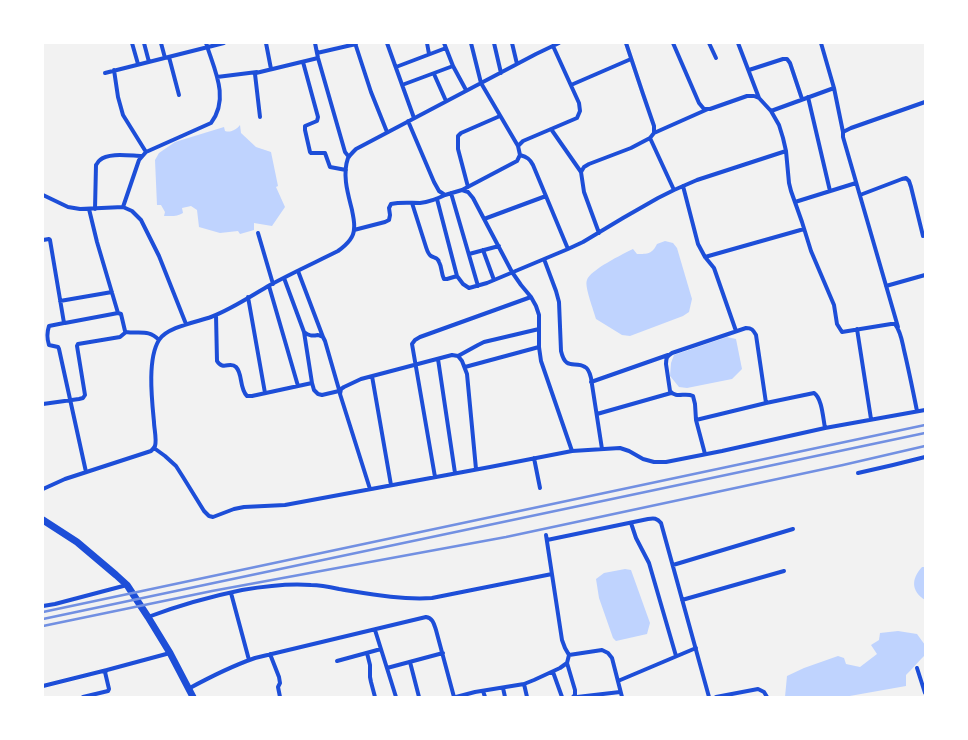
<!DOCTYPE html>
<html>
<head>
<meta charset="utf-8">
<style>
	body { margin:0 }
	#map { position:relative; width:968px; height:740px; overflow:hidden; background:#f2f2f2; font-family:"Nunito Sans",sans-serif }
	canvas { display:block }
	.frame { position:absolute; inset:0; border:44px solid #fff; pointer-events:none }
</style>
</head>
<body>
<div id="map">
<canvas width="968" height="740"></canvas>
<div class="frame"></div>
</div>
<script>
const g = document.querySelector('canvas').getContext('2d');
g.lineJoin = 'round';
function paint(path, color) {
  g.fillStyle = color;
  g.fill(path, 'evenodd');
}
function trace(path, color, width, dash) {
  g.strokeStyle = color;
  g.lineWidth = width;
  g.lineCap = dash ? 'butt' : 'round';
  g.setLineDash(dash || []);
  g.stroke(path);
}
const water = new Path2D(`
	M240,125L241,133L256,147L271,152L278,186L276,187L285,207L272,226L254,223V230L240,234L238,231L220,233L199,227L197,210L191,206L182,208L183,213C177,217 171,216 164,216L165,212L161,205H157L155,160L159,153L175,142L224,127L225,131C231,133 237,129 240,125Z
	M665,241L673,243L677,248L692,299L689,312L683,316L630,336L622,335L596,319C594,311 584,286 587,280C590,270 623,254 633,249L637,254C648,254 652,254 657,244Z
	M727,337L736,339L742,369L732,379L687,388L679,387L670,376L671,363L674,355Z
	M922,567H925V600C911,591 911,579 922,567Z
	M625,569L631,570L650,623L647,634L616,641L613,638L599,598L596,579L604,573Z
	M898,631L917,634L925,645V655C918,662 913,668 906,675V686L844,697H785L787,676L804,668L838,656L844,658L846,664L860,667L877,654L871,645L879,640L880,633Z`);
const minor = new Path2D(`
	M132,43L138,64
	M144,43L149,62
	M161,43L165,58
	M266,43L271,69
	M315,43L318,58L345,152L349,157
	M355,43L371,92L387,132
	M387,43L414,118
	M427,43L429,54
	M444,43L453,66L466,90
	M471,43L481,83L518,146
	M494,43L501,73
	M512,43L517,64
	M673,43L699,103L704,109H710L747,96H754L759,98L771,111L779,125L783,138L786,151L789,183L791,191L802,222L811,251L834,305L837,324L842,332L891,324H895C901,332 902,341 904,350C909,371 913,391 917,411
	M709,43L716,58
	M738,43L759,98
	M821,43L834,88L843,132
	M317,53L356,44
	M169,57L179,95
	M303,62L318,117L317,121L305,126V130L310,152L311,153H325L330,167L346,170
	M396,67L446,48
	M114,70L118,97L123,115L146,152
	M749,70L783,59H787L790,63L802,99
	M105,73L224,43
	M434,74L446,101
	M217,77L257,72
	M402,85L453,66
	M571,85L631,59
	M808,97L830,191
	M771,111L834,88
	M260,117L255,74L256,73L318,58
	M408,121L434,182L439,191L445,195L462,190L468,192L473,198L512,272L521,285L531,297L536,306L539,315V347L541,361L572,451
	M551,129L581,172
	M654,133L708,109
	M650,138L674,190
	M520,155C527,157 530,159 533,165L568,249
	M683,186L698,244L705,257L714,268L736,331
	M468,187L458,149V136L461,133L500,116
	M462,190L517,161L520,155L518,146L523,141L577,118L580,111L579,103L553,46
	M451,193L478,286
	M43,195L68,207L80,209L123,207L132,211L141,220L159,256L186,324
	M860,195L902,179L906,178L909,181L911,187L923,236
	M437,199L457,276L463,284L469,288L487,283L568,249L583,242L623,218L658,198L674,190L697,180L786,151
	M795,202L856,183
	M412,203L426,247C427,250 428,254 431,256C434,258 438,257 439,262C442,267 441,273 444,279H447L457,276
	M123,207L139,160L146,152L211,123C230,98 214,69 206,43
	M89,209L97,242L118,313
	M95,209L96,165C97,164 99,160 100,160C108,152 132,156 142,156
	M484,219L546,196
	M354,230L385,222L389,220L390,215L389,208L391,204C400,202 410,203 420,203C429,202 437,199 445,195
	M258,233L273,284
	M599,233L584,192L581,172L584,167L589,164L631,148L650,138L654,133V126L643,94L626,43
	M43,240L49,239L50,240L64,323H65L118,313L121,314L125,331L126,332C139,334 149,329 159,340
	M483,250L494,280
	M469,254L499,246
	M705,257L804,229
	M544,259L556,291L559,302L561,351C566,372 575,360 585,367C589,369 590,374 591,378L602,449
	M298,271L323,337
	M284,278L304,332C309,336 312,336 318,335L323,337L325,341L340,393
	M269,286L298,386
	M886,286L925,275
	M248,297L265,393
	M60,301L112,292
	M216,315L217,361C223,371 230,361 236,367C243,374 239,388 247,396H252L312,383
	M64,323L49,326C47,332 47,339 49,345L58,347L59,349L86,472
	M898,327L843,137V132L851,128L925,102
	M857,329L871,419
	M304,332L312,383L314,390L318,394L322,395L339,391
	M458,356L478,345L484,342L539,329
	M438,359L455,473
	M465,367L539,347
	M372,376L391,485
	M591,382L668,355
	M43,404L79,399L83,398L85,395L77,346L78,344L120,337L126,332
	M597,414L671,393
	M696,420L766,403L814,393C822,398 823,418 825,428
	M154,448L165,456L176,466L183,477L204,511L209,516L213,517L234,509L244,507L285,505L490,467L572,451L620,448L629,451L643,459L654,462H666L722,451L825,428L925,410
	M705,454L696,420L695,404L693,396C685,392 676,399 670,391L666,364C666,358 667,356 672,353L746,328C752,328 753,330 756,335L766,403
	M534,458L540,488
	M858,473L893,465L925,457
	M435,477L412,344L415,340L420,337L531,297
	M43,489L65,479L151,451C153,449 154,448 155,446C157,440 154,428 154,422C152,401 147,359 159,340C167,327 197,322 211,317C232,309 251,296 270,285C292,273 316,262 338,251C345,246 354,238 354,229C355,223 353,216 352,210C348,194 342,175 348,158C350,155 353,152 356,149L536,54L559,43
	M370,489L340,394L341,389L344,387L361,379L452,355L458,356L462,361L467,374L476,469
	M631,523L636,538L649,563L676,656
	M546,535L562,640L565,648L569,655L602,650L608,653L612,658L622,697
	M547,540L648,519C654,518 657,518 661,523L709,697
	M673,565L793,529
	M231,593L249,660
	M682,600L784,571
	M43,606L55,604L127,585
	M148,617C180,605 208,597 242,590C265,586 288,583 311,585C321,585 330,587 339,589C370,594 401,600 432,598L552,574
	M375,630L396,697
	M367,653L370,665V677L371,682L375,697
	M270,654L279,677L280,683L278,687L280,697
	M337,661L381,649
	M410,662L419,697
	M567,663L575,690V695L573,697
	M387,668L443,653
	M917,668L925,693
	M553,672L562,697
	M618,681L696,648
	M524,684L527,697
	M43,686L107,670
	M503,688L505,697
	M188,689C210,677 232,666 255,658L426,617C433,618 434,624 436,630L454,697
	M483,691L485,697
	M83,697L108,691L109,689L105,672L107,670L170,653
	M456,697L475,692L524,684L534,680L560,668L567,663L569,655
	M577,697L620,692
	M716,697L758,689L764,692L767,697`);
const primary = new Path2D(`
	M43,520L77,542L116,575L127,585L148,617L170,653L193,697`);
const rail = new Path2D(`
	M43,612L925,425
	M43,619L925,433
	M43,626L212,591L506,537L843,465L925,446`);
paint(water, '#bfd3fe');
trace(minor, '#1d4ed8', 4);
trace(primary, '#1d4ed8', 7);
trace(rail, '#7290e2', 2.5);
</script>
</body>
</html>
